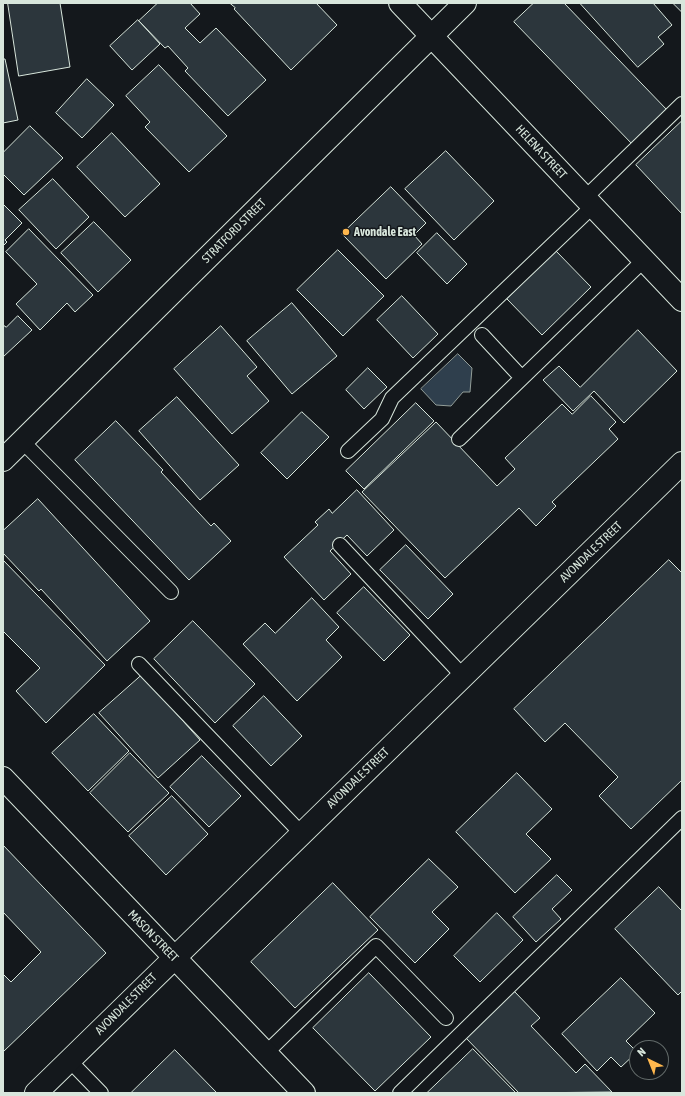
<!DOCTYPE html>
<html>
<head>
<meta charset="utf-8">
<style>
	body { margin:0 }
	#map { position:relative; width:685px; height:1096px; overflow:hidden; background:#14181c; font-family:"Asap Condensed",sans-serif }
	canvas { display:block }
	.frame { position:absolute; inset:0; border:4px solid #d8e6dc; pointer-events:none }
	.north { position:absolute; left:629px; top:1040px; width:40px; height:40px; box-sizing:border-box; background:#14181c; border:1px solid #626a69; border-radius:50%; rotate:317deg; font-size:11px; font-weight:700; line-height:16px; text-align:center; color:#d8e6dc }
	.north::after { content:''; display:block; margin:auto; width:14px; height:18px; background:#ffb74d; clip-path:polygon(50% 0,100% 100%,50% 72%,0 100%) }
</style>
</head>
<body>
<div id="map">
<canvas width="685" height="1096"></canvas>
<div class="frame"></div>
<div class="north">N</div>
</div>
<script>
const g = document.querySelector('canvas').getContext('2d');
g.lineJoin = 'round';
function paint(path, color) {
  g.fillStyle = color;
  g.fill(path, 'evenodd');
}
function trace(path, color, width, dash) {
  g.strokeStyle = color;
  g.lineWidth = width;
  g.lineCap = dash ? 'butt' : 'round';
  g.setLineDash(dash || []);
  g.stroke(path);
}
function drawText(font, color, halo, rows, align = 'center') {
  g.font = font + ' "Asap Condensed",sans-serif';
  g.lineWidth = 3;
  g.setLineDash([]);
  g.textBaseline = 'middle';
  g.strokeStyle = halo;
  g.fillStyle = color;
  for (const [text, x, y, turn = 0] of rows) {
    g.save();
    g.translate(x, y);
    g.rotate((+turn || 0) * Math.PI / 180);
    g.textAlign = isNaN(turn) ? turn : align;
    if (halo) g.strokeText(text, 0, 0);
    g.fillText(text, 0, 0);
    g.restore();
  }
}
const water = new Path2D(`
	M458,354L472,368L470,392H463L451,406L436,405L421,389Z`);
const building = new Path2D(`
	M8,3H60L70,67L19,76Z
	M158,3H190L200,14L185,28L200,43L216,28L266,80L228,116L185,71L188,68L168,46L165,48L139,21Z
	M230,3H316L337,25L291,70L234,9L235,8Z
	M534,3H564L668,111L633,145L514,22Z
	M580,3H653L672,25L658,37L664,44L638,67Z
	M673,3H682V12Z
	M138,20L160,44L132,70L110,46Z
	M3,59H5L18,120L3,123Z
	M159,65L227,136L189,172L145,127L150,122L126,96Z
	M87,79L114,105L82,138L56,113Z
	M682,121V214L636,165Z
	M30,126L63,158L24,195L3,174V153Z
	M112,133L160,184L125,217L77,167Z
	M446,151L494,201L454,240L405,189Z
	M53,179L89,217L56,249L19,210Z
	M391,187L426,223L414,235L422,244L386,279L342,234Z
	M3,204L22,223L5,240L7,242L3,246Z
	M94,222L131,260L98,292L61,253Z
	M29,229L93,295L75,312L67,303L40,330L16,304L37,284L6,252Z
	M437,233L467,264L447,284L417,253Z
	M338,250L384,296L343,336L297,290Z
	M556,251L591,287L542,335L507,299Z
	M402,296L438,334L413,358L377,320Z
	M292,303L337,356L292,394L247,341Z
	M18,316L32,330L3,357V325L6,327Z
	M221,326L257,367L247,376L269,401L232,434L174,369Z
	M638,330L677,371L624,423L594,391L573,411L543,380L559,366L580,387Z
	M368,368L387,387L364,409L346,390Z
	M591,396L616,422L609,429L618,439L552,502L556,506L536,526L519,508L445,578L362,492L436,422L497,486L515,469L505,458L562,404L572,414Z
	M177,397L239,465L200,500L139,431Z
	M416,403L434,421L364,489L346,471Z
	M302,412L329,437L287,479L261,453Z
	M116,421L163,470L161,472L211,526L214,523L231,541L189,580L75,460Z
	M357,490L394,530L367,556L347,535L330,551L351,574L324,600L284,557L318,525L315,522L329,509L332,513Z
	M38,499L150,621L107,661L41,589L39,591L3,553V531Z
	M406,545L453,594L428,619L380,570Z
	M3,560L105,665L46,723L16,691L40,668L3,631Z
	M669,560L682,573V780L631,829L599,796L618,777L565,723L545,742L514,709Z
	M364,587L410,635L384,661L337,613Z
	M312,598L339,627L326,640L342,657L297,701L243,644L265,623L275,633Z
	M193,621L255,684L215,723L154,659Z
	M142,675L200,740L158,778L99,713Z
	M264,696L302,736L271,766L233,726Z
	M94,714L129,751L88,791L52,753Z
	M130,753L169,793L128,832L90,793Z
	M202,756L241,796L209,827L170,787Z
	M517,773L552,809L526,834L551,859L515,893L456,832Z
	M172,796L208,834L166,875L129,836Z
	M3,845L106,953L3,1052V974L11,982L41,952L3,912Z
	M429,859L458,887L432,912L449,929L415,963L370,917Z
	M557,875L572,890L552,909L561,919L536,942L513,917Z
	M333,883L378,930L295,1008L251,962Z
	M659,887L682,911V991L678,995L615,929Z
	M497,913L523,940L480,982L454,956Z
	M369,973L431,1037L375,1091L313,1028Z
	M621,978L655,1013L626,1041L637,1052L621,1067L611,1057L597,1071L562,1034Z
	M514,991L540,1018L531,1026L576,1073L585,1064L612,1092L519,1093L465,1037Z
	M473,1049L516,1093H427Z
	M175,1050L217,1093H131Z`);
const service = new Path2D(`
	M585,198L682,104
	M482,335L522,378
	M459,439L644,260
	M22,441L171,592
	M348,451L382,419L392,398L593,206
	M340,545L463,676
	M139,664L301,833
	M266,1053L376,946L446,1018
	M69,1060L101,1093
	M400,1093L682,818`);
const minor = new Path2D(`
	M400,3L682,300
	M3,460L465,3
	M3,778L304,1093
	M36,1093L682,463`);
const markers = [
	[346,232,4,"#ffb74d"]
];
const streetNames = [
	["HELENA STREET",541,152,47],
	["STRATFORD STREET",234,231,-45],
	["AVONDALE STREET",591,552,-44],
	["AVONDALE STREET",358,778,-44],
	["MASON STREET",153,936,46],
	["AVONDALE STREET",126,1004,-45]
];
const poiNames = [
	["Avondale East",354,232]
];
paint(water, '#2f3f4d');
trace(water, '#939e99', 1);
paint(building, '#2c363c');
trace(building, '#d8e6dc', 1);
trace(service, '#d8e6dc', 16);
trace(minor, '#d8e6dc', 24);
trace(service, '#14181c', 14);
trace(minor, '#14181c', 22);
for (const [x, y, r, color] of markers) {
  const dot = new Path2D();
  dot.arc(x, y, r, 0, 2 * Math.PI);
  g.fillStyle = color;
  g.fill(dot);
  trace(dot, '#14181c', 1.5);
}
drawText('12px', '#d8e6dc', '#14181c', streetNames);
drawText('bold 12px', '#d8e6dc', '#14181c', poiNames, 'left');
</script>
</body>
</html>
